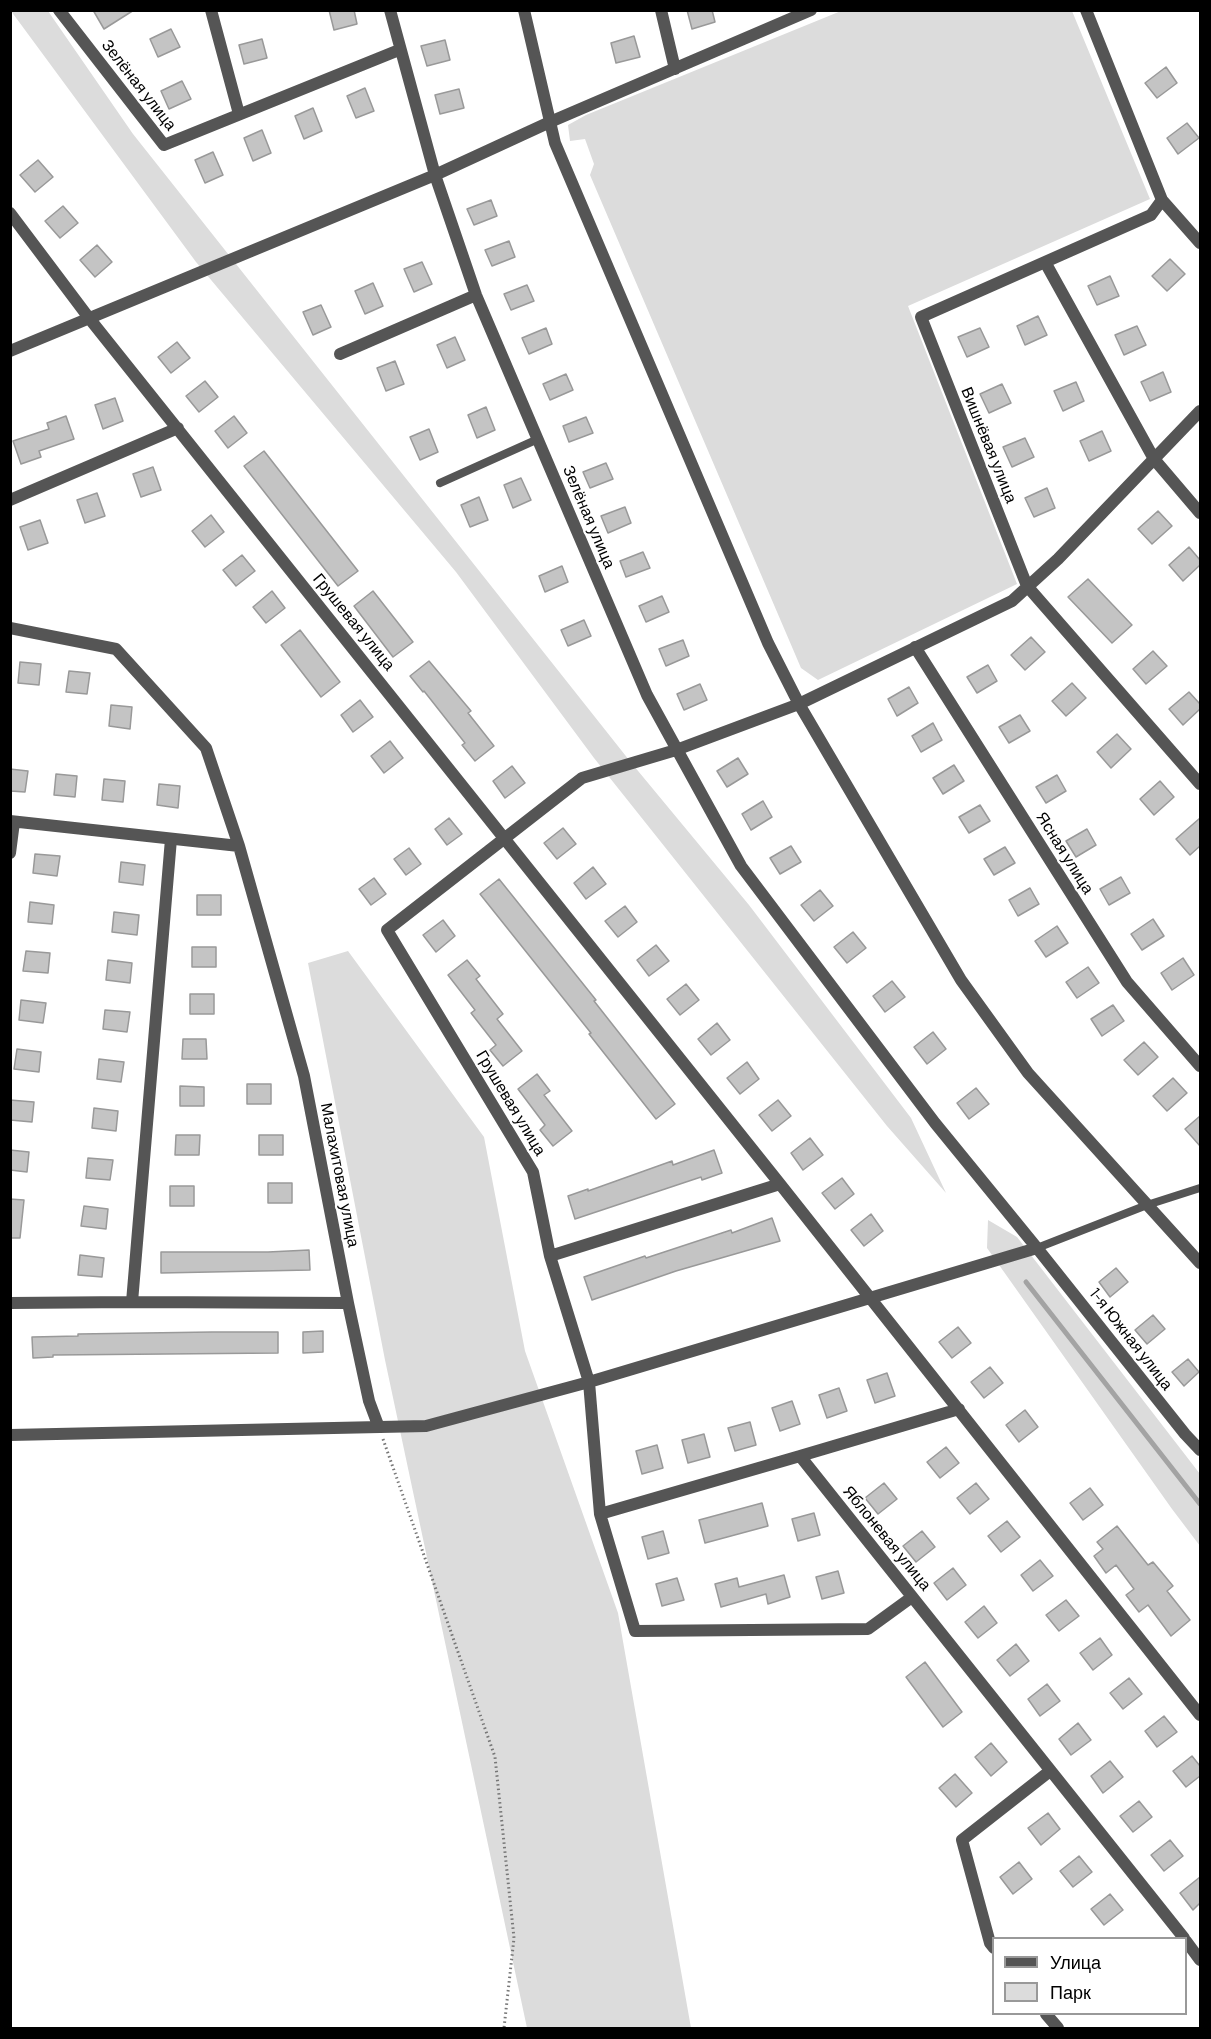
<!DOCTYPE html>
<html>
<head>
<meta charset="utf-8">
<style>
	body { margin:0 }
	#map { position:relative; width:1211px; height:2039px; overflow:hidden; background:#fff; font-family:Barlow,sans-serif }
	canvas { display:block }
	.frame { position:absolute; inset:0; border:12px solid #000; pointer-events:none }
	.legend { position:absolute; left:992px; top:1937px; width:195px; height:78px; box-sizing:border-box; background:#fff; border:2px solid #999; margin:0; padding:8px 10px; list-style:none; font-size:18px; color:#000 }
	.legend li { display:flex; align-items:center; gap:12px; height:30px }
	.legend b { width:30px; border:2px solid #999 }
</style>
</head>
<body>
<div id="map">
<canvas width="1211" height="2039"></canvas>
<div class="frame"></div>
<ul class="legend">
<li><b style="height:8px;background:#555"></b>Улица</li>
<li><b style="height:16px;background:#dcdcdc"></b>Парк</li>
</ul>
</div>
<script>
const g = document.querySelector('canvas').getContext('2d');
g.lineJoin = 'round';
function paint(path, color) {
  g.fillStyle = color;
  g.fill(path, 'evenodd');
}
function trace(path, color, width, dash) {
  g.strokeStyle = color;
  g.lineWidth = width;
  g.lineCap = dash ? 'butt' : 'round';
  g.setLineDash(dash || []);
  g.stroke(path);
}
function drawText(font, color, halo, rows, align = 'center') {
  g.font = font + ' Barlow,sans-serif';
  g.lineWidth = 4.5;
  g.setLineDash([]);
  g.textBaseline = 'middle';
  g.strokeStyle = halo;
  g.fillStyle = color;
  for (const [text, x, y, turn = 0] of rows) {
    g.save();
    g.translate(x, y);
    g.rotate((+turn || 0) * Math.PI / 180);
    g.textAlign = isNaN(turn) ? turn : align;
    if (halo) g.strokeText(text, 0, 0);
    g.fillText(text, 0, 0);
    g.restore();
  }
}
const green = new Path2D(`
	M11,11H48L133,134L629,760L749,905L911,1118L946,1193L887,1126L594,758L456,572L196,262Z
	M841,11H1072L1150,199L908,306L1017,584L818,680L801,668L590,175L594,164L585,139L570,141L568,125L586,115Z
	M348,951L484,1137L525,1351L618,1613L691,2028H527L385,1360L308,963Z
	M988,1220L1017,1237L1200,1474V1546L1172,1509L987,1248Z`);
const stream = new Path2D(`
	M1026,1282L1200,1504`);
const building = new Path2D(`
	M93,10H134L104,29Z
	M329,10H354L357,24L334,30Z
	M687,10H712L715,22L692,29Z
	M171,29L180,47L158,57L150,39Z
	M634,36L640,57L616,63L611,43Z
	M262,39L267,58L244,64L239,45Z
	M445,40L450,60L427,66L421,46Z
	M1166,67L1177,83L1157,98L1145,83Z
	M182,81L191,99L169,109L161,91Z
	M365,88L374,111L356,118L347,96Z
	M459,89L464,108L440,114L435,95Z
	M313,108L322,131L304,139L295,116Z
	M1187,123L1199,138L1178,154L1167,138Z
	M262,130L271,153L253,161L244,138Z
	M213,152L223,175L205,183L195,160Z
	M38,160L53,177L35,192L20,175Z
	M491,200L497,216L474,225L467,209Z
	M63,206L78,223L60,238L45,221Z
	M509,241L515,257L492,266L485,250Z
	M97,245L112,262L95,277L80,260Z
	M1170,259L1185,274L1167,291L1152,276Z
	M422,262L432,284L414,292L404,269Z
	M1110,276L1119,296L1097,305L1088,286Z
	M373,283L383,306L365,314L355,291Z
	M527,285L534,301L511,310L504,294Z
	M321,305L331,327L313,335L303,312Z
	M1038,316L1047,335L1025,345L1017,326Z
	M1137,326L1146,345L1124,355L1115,335Z
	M546,328L552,344L529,354L522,338Z
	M980,328L989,347L967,357L958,337Z
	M455,337L465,360L447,368L437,345Z
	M177,342L190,358L171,373L158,357Z
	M395,361L404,384L386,391L377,368Z
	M1163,372L1171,392L1150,401L1141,382Z
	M566,374L573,390L550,400L543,384Z
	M205,381L218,397L199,412L186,396Z
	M1076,382L1084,401L1063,411L1054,391Z
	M1002,384L1011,403L989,413L980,394Z
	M115,398L123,421L103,429L95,405Z
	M486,407L495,430L477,438L468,415Z
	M66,416L74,439L39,451L41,457L21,464L13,441L49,429L47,423Z
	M234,416L247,433L228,448L215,431Z
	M586,417L593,433L569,442L563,426Z
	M429,429L438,452L420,460L410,437Z
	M1102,431L1111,451L1089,461L1080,441Z
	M1025,438L1034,457L1012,467L1003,447Z
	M264,451L358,571L338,586L244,466Z
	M606,463L613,479L590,488L583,472Z
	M153,467L161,490L141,497L133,474Z
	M521,478L531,500L513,508L504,485Z
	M1047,488L1055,508L1034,517L1025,498Z
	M97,493L105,516L85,523L77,500Z
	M479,497L488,520L470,527L461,505Z
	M625,507L631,523L608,533L601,516Z
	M1158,511L1172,526L1152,544L1138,529Z
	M211,515L224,532L205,547L192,531Z
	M40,520L48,543L28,550L20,527Z
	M1189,547L1200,560V565L1183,581L1169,565Z
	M643,552L650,568L626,577L620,561Z
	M242,555L255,571L236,586L223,570Z
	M562,566L568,582L545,592L539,576Z
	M1088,579L1132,625L1112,643L1068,597Z
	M272,591L285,608L266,623L253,607Z
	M373,591L413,642L393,657L354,606Z
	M662,596L669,612L646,622L639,606Z
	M584,620L591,636L568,646L561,630Z
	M300,630L340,682L321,697L281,645Z
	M1031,637L1045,652L1025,670L1011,655Z
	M683,640L689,656L666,666L659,649Z
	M1153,651L1167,666L1146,684L1133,669Z
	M429,661L471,711L468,713L494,746L475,761L462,745L465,743L424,691L423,692L410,676Z
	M20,662L41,664L39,685L18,683Z
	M988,665L997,681L977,693L967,677Z
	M69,671L90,673L87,694L66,692Z
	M1072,683L1086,698L1066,716L1052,701Z
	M700,684L707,700L684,710L677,694Z
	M909,687L918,703L897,716L888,699Z
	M1189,692L1200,704V709L1183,725L1169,709Z
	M360,700L373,717L353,732L341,715Z
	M111,705L132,707L130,729L109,726Z
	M1020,715L1030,731L1009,743L999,727Z
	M933,723L942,740L921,752L912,736Z
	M1117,734L1131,749L1111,768L1097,752Z
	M390,741L403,758L384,773L371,756Z
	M738,758L748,774L727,787L717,771Z
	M954,765L964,781L943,794L933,778Z
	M512,766L525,783L505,798L493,781Z
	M10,769L28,771L25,792L10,791Z
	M56,774L77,776L75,797L54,795Z
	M1057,775L1066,791L1046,803L1036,787Z
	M104,779L125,781L123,802L102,800Z
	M1160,781L1174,797L1154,815L1140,799Z
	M159,784L180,786L178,808L157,805Z
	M763,801L772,817L751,830L742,814Z
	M980,805L990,821L969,833L959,817Z
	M449,818L462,834L447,845L435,829Z
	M1200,818V846L1190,855L1176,839Z
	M563,828L576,844L557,859L544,843Z
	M1087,829L1096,845L1076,857L1066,841Z
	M791,846L801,862L780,874L770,858Z
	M1005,847L1015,863L994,875L984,859Z
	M409,848L421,864L406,875L394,859Z
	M35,854L60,856L57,876L33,873Z
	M121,862L145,865L143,885L119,882Z
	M593,867L606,884L586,899L574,883Z
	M1121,877L1130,893L1109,905L1100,889Z
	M374,878L386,894L371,905L359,889Z
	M499,879L596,1000L594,1001L675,1104L656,1119L589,1034L591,1033L480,894Z
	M1030,888L1039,904L1018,916L1009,900Z
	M820,890L833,906L814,921L801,905Z
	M197,895H221V915H197Z
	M30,902L54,905L52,924L28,922Z
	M625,906L637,922L618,937L605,921Z
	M114,912L139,915L137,935L112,932Z
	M1153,919L1164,936L1142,950L1131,934Z
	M443,920L455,936L436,952L423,935Z
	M1057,926L1068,943L1046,957L1035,941Z
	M853,932L866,948L847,963L834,947Z
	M656,945L669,961L649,976L637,960Z
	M192,947H216V967H192Z
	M26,951L50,953L48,973L23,971Z
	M1183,958L1194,975L1172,990L1161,973Z
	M108,960L132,963L130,983L106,980Z
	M467,960L480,976L476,979L503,1014L497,1019L522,1051L503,1066L490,1050L496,1045L471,1013L475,1010L448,975Z
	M1088,967L1099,983L1077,998L1066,982Z
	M892,981L905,997L885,1012L873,996Z
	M686,984L699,1000L680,1015L667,999Z
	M190,994H214V1014H190Z
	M21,1000L46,1003L43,1023L19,1020Z
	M1113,1005L1124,1021L1102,1036L1091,1019Z
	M105,1010L130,1012L127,1032L103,1029Z
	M717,1023L730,1040L711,1055L698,1039Z
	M933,1032L946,1049L927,1064L914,1047Z
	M183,1039H206L207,1059H182Z
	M1144,1042L1158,1057L1138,1075L1124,1060Z
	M17,1049L41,1052L39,1072L14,1069Z
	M99,1059L124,1062L121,1082L97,1079Z
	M747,1062L759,1079L740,1094L727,1078Z
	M537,1074L550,1091L544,1095L572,1131L553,1146L540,1130L545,1125L518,1089Z
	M1173,1078L1187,1093L1167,1111L1153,1096Z
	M247,1084H271V1104H247Z
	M180,1086L204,1087V1106H180Z
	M976,1088L989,1104L969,1119L957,1103Z
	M10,1100L34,1102L32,1122L10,1120Z
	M778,1100L791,1116L772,1131L759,1115Z
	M94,1108L118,1111L116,1131L92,1128Z
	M1200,1116V1146L1185,1129Z
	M176,1135H200L199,1155H175Z
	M259,1135H283V1155H259Z
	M810,1138L823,1155L803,1170L791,1153Z
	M10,1150L29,1152L27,1172L10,1170Z
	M714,1150L722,1173L702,1180L701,1177L575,1219L568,1196L588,1189V1191L672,1161L673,1165Z
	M88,1158L113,1160L110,1180L86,1178Z
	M842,1178L854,1194L835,1209L822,1193Z
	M268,1183H292V1203H268Z
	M170,1186H194V1206H170Z
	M10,1199L24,1200L20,1238H10Z
	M84,1206L108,1209L106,1229L81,1226Z
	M871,1214L883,1231L864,1246L851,1230Z
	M772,1218L780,1241L676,1271L592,1300L584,1277L645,1256L646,1258L731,1230L732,1233Z
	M309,1250L310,1270L161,1273V1252H268Z
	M80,1255L104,1258L102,1277L78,1275Z
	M1116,1268L1128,1282L1110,1297L1099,1282Z
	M1153,1315L1165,1329L1147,1344L1135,1330Z
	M958,1327L971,1343L952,1358L939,1342Z
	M323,1331V1352L303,1353V1332Z
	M212,1332H278V1353L53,1355V1357L33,1358L32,1337L78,1336V1334Z
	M1188,1359L1199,1372L1184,1386L1172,1372Z
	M990,1367L1003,1383L984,1398L971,1382Z
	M887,1373L895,1396L875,1403L867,1380Z
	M839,1388L847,1411L827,1418L819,1395Z
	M792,1401L800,1424L780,1431L772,1408Z
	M1025,1410L1038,1427L1019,1442L1006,1425Z
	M750,1422L756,1445L735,1451L728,1428Z
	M704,1434L710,1457L688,1463L682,1440Z
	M657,1445L663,1468L642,1474L636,1451Z
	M946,1447L959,1463L940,1478L927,1462Z
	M884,1483L897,1499L878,1514L865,1498Z
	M976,1483L989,1499L970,1514L957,1498Z
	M1090,1488L1103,1505L1083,1520L1070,1503Z
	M762,1503L768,1526L705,1543L699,1520Z
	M814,1513L820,1535L798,1541L792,1519Z
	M1007,1521L1020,1537L1001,1552L988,1536Z
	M1117,1526L1148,1565L1153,1562L1173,1586L1167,1591L1190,1620L1171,1636L1148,1605L1139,1612L1126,1595L1134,1589L1116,1565L1106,1573L1094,1556L1103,1549L1097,1542Z
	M663,1531L669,1553L648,1559L642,1537Z
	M922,1531L935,1547L916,1562L903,1546Z
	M1040,1560L1053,1576L1033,1591L1021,1575Z
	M953,1568L966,1585L947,1600L934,1583Z
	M838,1571L844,1593L822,1599L816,1577Z
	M784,1575L790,1597L768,1604L766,1594L721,1607L715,1584L737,1578L739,1587Z
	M677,1578L684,1600L662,1606L656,1584Z
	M1066,1600L1079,1616L1059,1631L1046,1615Z
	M984,1606L997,1623L978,1638L965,1622Z
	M1100,1638L1112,1655L1093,1670L1080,1653Z
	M1016,1644L1029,1661L1010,1676L997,1660Z
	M925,1662L962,1712L943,1727L906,1677Z
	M1129,1678L1142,1694L1123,1709L1110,1693Z
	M1047,1684L1060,1701L1040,1716L1028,1699Z
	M1164,1716L1177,1732L1157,1747L1145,1731Z
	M1078,1723L1091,1740L1071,1755L1059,1739Z
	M991,1743L1007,1762L991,1776L975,1757Z
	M1192,1756L1200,1766V1776L1186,1787L1173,1771Z
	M1110,1761L1123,1777L1103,1793L1091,1776Z
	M955,1774L972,1793L956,1807L939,1788Z
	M1139,1801L1152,1817L1133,1832L1120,1816Z
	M1048,1813L1060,1829L1041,1845L1028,1828Z
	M1170,1840L1183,1856L1164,1871L1151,1855Z
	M1079,1856L1092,1872L1073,1887L1060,1871Z
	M1019,1862L1032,1879L1013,1894L1000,1877Z
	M1200,1877V1903L1193,1910L1180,1893Z
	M1110,1894L1123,1910L1104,1925L1091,1909Z`);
const path = new Path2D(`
	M383,1439L495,1757L514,1938L504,2028`);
const lane = new Path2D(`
	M440,483L538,439
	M1037,1248L1147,1205L1200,1188`);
const street = new Path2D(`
	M59,10L164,145L399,50
	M211,10L239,114
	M390,10L435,175L476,295L647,695L741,866L935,1123L1037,1248L1185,1434L1200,1450
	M524,10L555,143L768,643L799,704L961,980L1028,1073L1200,1263
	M661,10L675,69
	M1086,10L1162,200L1200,243
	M1162,200L1151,215L921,317L1027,586L1200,784
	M10,213L89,318L780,1184L1200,1715
	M1045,262L1154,459L1200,513
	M10,351L435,175L550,122L811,10
	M340,354L476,295
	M10,500L178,428
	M10,628L116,649L206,748L239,846
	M915,647L1127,982L1200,1066
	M10,821L239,846L304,1076L348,1303L132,1302L171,839
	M10,853L14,822
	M780,1184L550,1256L533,1172L387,930L582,778L676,750L799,704L1012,601L1058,559L1200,411
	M550,1256L589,1382L600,1514L635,1631L868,1629L912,1597
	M10,1303L132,1302
	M348,1303L369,1401L378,1425
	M959,1409L800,1456L1184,1938
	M10,1435L426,1426L589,1382L1037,1248
	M600,1514L800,1456
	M1186,1941L1200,1960
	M994,1948L990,1943L962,1840L1050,1771
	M1046,2014L1058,2028`);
const streetNames = [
	["Зелёная улица",139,85,52],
	["Вишнёвая улица",989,445,68],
	["Зелёная улица",589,517,67],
	["Грушевая улица",354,622,51],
	["Ясная улица",1065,853,58],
	["Грушевая улица",511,1103,59],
	["Малахитовая улица",340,1175,79],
	["1-я Южная улица",1131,1339,52],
	["Яблоневая улица",887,1538,51]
];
paint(green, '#dcdcdc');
trace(stream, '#a3a3a3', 5);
paint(building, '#c4c4c4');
trace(building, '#999', 1.5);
trace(path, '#777', 3, [1.5, 3]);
trace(lane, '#555', 8);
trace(street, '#555', 12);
drawText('16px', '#000', '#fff', streetNames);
</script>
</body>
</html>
